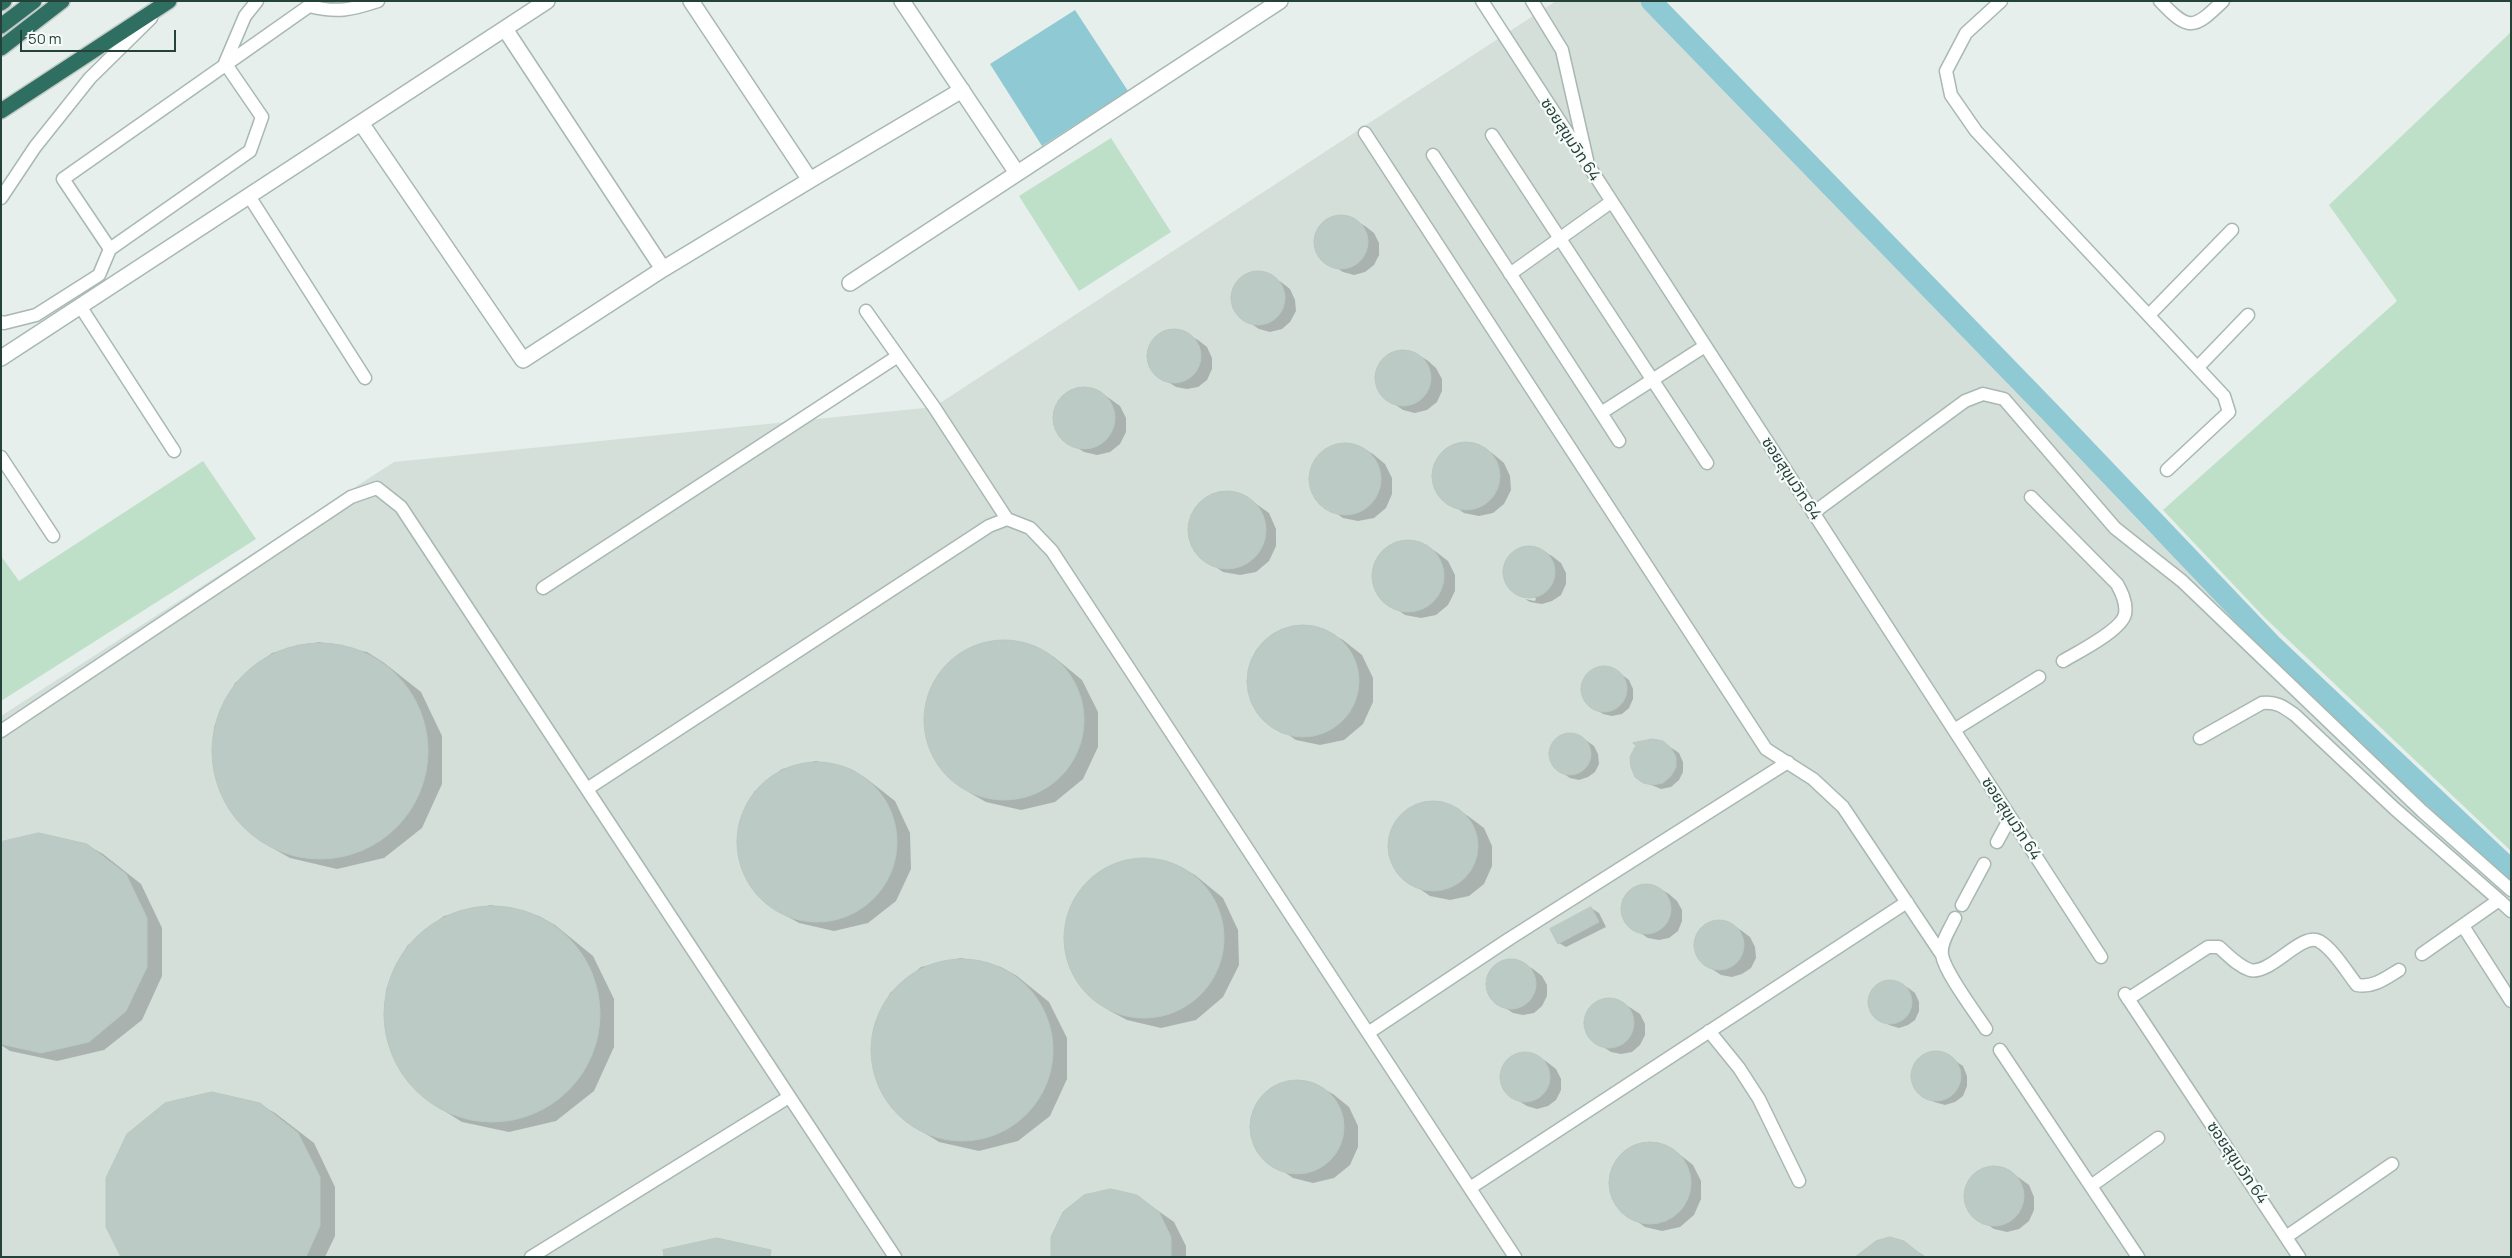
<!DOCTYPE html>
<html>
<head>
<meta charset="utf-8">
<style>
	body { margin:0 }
	#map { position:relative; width:2512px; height:1258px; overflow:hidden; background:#e6efeb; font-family:Manrope,sans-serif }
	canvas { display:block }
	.frame { position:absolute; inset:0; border:2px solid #24423a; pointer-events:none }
	.scale { position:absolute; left:20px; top:30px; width:156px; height:22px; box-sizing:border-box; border:2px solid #24423a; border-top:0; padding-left:6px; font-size:15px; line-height:18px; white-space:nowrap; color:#24423a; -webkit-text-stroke:4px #f7fbf9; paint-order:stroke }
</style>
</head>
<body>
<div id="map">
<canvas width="2512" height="1258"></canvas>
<div class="frame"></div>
<div class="scale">50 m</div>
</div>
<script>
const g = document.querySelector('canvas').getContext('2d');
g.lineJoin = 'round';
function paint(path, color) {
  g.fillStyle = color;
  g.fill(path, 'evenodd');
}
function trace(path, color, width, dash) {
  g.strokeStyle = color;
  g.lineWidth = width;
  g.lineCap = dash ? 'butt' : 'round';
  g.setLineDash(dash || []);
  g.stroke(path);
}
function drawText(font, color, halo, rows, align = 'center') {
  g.font = font + ' Manrope,"Noto Sans Thai",sans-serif';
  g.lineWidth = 4.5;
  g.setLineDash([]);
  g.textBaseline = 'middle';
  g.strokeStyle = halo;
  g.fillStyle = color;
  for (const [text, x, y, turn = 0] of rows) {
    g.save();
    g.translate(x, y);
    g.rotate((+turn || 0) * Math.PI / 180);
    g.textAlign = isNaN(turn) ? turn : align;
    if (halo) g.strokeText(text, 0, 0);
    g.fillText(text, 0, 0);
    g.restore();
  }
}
const built = new Path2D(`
	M1556,1H1647L2152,535L2453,820L2511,870V1257H1V716L394,462L934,407Z`);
const green = new Path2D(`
	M2511,32V851L2264,617L2163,510L2397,301L2329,205Z
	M1111,138L1171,232L1079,291L1019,196Z
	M203,461L256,539L1,701V556L19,581Z`);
const water = new Path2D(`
	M1075,10L1128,91L1042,146L990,64Z`);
const shadow = new Path2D(`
	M1341,216L1353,219L1365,226L1374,233L1379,243V255L1374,265L1365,272L1354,275L1343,272L1321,258L1316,248V236L1321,226L1330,218Z
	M1257,272L1269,275L1281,282L1290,289L1295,300L1296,311L1290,322L1282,329L1270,332L1259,329L1238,315L1233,304V293L1237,282L1246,275Z
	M1174,331L1186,333L1198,340L1207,347L1212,358V369L1207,380L1198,387L1187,389L1176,387L1154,373L1149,362V351L1154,340L1163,333Z
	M1402,350L1414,353L1427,360L1436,368L1442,379V391L1437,402L1427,410L1415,413L1403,410L1381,395L1376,384V372L1381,361L1390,353Z
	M1084,388L1097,391L1109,398L1120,406L1126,418V432L1120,444L1110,452L1097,455L1084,452L1060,437L1055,425V411L1060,399L1071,391Z
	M1345,443L1361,447L1373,454L1385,464L1392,478V494L1386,508L1374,518L1358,521L1343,518L1318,501L1311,487V471L1318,457L1330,447Z
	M1466,443L1480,446L1492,453L1504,463L1510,476L1511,490L1504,504L1493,513L1479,516L1464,513L1441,497L1434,483V469L1440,456L1452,446Z
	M1226,492L1243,496L1255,503L1269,513L1276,529V546L1269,561L1256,572L1240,575L1223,572L1197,554L1190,539V522L1197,507L1210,496Z
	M1408,540L1423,544L1435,551L1448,561L1455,575V591L1448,605L1436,615L1421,618L1405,615L1381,598L1374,584L1373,568L1380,554L1392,544Z
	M1529,546L1540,549L1552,556L1561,563L1566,573V584L1561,595L1552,601L1542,604L1530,602L1525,599L1535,601L1536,598L1518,595L1509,587L1504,577V566L1509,556L1518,549Z
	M1303,625L1327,631L1343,640L1362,655L1373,678V702L1363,724L1344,740L1320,745L1296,740L1260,715L1249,693V668L1260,646L1279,631Z
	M1003,640L1038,648L1054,657L1082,680L1098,712V747L1083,779L1055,802L1021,810L986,802L970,793L942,770L926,738V703L941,671L969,648Z
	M319,642L367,652L383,662L421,692L442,736V784L422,828L384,858L337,869L290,858L274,849L236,819L215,775L214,727L235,683L272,653Z
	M1604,667L1621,674L1629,680L1633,689V699L1629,708L1622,714L1612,716L1603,714L1587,703L1583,694L1582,684L1587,676L1594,669Z
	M1570,734L1587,741L1594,746L1598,754L1599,764L1595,772L1588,777L1579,780L1570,778L1554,767L1550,759V750L1554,742L1561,736Z
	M1663,742L1679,753L1683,762V772L1679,780L1671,787L1661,789L1644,782Z
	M816,761L851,769L867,779L895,801L910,833L911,869L896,901L868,923L834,931L799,923L783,914L755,892L739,860V824L754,792L782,769Z
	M1432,802L1452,806L1468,816L1484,828L1492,846V866L1484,884L1469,896L1450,900L1430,896L1398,874L1390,856V837L1398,819L1413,806Z
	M1,843L87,845L103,854L141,884L162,928V976L142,1020L104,1050L57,1061L10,1051L1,1045Z
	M1144,858L1179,866L1195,875L1223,898L1238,930L1239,965L1223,997L1196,1020L1161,1028L1127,1020L1110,1011L1082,988L1067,956L1066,921L1082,888L1109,866Z
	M1646,884L1657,887L1669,894L1677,901L1682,910V921L1678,931L1669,938L1659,940L1648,938L1627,924L1622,914V903L1627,894L1635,887Z
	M491,905L539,916L555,925L593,956L614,999V1047L594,1091L556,1121L509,1132L462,1122L446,1112L408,1082L387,1039L386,990L407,946L444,916Z
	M1591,908L1599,913L1606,927L1566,947L1559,943Z
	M1719,921L1730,923L1742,931L1750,937L1755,947L1756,958L1751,968L1742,974L1732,977L1721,975L1700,961L1696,951V940L1700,930L1709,923Z
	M961,958L1001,967L1017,976L1049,1002L1067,1038V1079L1050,1116L1018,1141L979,1151L939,1142L923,1132L891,1107L873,1070V1029L890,993L921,967Z
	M1510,959L1521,962L1533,969L1542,976L1547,985V996L1542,1006L1534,1013L1523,1015L1513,1013L1492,999L1487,989V978L1492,969L1500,962Z
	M1890,980L1907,987L1915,993L1919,1002V1011L1915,1020L1908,1025L1899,1028L1889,1025L1874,1015L1869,1006L1870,997L1873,989L1881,983Z
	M1608,998L1619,1001L1631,1008L1640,1014L1645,1024V1035L1640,1045L1632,1052L1621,1054L1611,1052L1590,1038L1585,1028V1017L1590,1008L1598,1001Z
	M1524,1053L1535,1055L1547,1062L1556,1069L1561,1079V1090L1556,1100L1548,1106L1537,1109L1527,1106L1506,1093L1501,1083V1072L1506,1062L1514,1055Z
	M1936,1053L1954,1060L1963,1066L1967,1076V1086L1963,1096L1955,1102L1945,1105L1934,1102L1918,1091L1913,1082V1071L1917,1061L1926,1055Z
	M1297,1080L1316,1085L1333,1094L1349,1107L1358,1126V1147L1350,1165L1334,1178L1313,1183L1293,1178L1261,1156L1252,1137V1117L1260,1098L1276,1085Z
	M259,1104L275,1113L314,1143L335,1187V1236L325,1257H122Z
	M1649,1143L1667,1146L1679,1154L1693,1165L1701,1181V1199L1694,1215L1680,1227L1662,1231L1645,1227L1618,1208L1611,1192L1610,1174L1618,1158L1632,1146Z
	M1994,1167L2006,1170L2018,1177L2029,1185L2034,1197V1210L2029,1221L2019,1229L2007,1232L1994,1229L1972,1214L1966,1203V1190L1971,1178L1981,1170Z
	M1137,1196L1174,1222L1186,1246V1257H1052Z
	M1903,1242L1926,1257H1862Z`);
const canal = new Path2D(`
	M1651,1L2048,410L2273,646L2511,870`);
const building = new Path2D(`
	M1314 242a27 27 0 1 1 54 0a27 27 0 1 1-54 0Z
	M1231 298a27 27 0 1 1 54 0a27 27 0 1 1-54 0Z
	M1147 356a27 27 0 1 1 54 0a27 27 0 1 1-54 0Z
	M1375 378a28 28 0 1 1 56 0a28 28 0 1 1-56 0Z
	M1053 418a31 31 0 1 1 62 0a31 31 0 1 1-62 0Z
	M1432 476a34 34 0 1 1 68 0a34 34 0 1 1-68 0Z
	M1309 479a36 36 0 1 1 72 0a36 36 0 1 1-72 0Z
	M1188 530a39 39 0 1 1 78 0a39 39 0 1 1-78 0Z
	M1372 576a36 36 0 1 1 72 0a36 36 0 1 1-72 0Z
	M1503 572a26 26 0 1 1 52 0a26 26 0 1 1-52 0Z
	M1247 681a56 56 0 1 1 112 0a56 56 0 1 1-112 0Z
	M924 720a80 80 0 1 1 160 0a80 80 0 1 1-160 0Z
	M212 751a108 108 0 1 1 216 0a108 108 0 1 1-216 0Z
	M1581 689a23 23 0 1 1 46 0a23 23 0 1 1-46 0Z
	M1549 754a21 21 0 1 1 42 0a21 21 0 1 1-42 0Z
	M1653,739L1663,741L1671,748L1676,757V767L1671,776L1663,783L1653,785L1643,783L1635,777L1631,767L1630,757L1635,747L1638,748L1633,743Z
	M737 842a80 80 0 1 1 160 0a80 80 0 1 1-160 0Z
	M1388 846a45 45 0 1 1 90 0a45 45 0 1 1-90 0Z
	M39,833L87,844L126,874L147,918V967L126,1011L89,1042L41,1053L1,1044V842Z
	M1064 938a80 80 0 1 1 160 0a80 80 0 1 1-160 0Z
	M1621 909a25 25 0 1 1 50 0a25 25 0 1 1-50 0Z
	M384 1014a108 108 0 1 1 216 0a108 108 0 1 1-216 0Z
	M1591,907L1599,922L1558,944L1550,929Z
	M1694 945a25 25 0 1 1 50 0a25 25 0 1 1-50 0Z
	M1486 984a25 25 0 1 1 50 0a25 25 0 1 1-50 0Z
	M871 1050a91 91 0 1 1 182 0a91 91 0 1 1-182 0Z
	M1868 1002a22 22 0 1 1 44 0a22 22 0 1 1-44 0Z
	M1584 1023a25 25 0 1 1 50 0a25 25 0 1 1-50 0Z
	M1911 1076a25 25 0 1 1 50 0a25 25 0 1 1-50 0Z
	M1500 1077a25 25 0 1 1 50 0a25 25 0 1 1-50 0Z
	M1250 1127a47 47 0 1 1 94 0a47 47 0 1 1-94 0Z
	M212,1092L260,1103L298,1133L320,1177V1226L306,1257H121L106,1227V1178L127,1134L165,1103Z
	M1609 1183a41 41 0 1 1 82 0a41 41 0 1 1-82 0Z
	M1964 1196a30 30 0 1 1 60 0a30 30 0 1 1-60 0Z
	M1111,1189L1137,1195L1159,1212L1171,1237V1257H1051V1237L1063,1212L1084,1195Z
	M1890,1237L1904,1241L1924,1257H1855L1876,1241Z
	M717,1238L771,1250L770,1257H664L663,1250Z`);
const lane = new Path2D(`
	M1482,1L2101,957
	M1532,1L1562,50L1587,160
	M2001,1L1966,33L1946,71L1951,95L1976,131L2224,396L2229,412L2167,470
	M2160,1C2189,32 2194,29 2223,1
	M1365,133L1766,749L1813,779L1843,807L1942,955
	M1492,135L1707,463
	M1433,155L1601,413
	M249,196L365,378
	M1,198L35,147L90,78L151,18
	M110,249L63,179L309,6C337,13 351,10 378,1
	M1510,274L1611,202
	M80,306L174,451
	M866,311L934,407L1007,519L1030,528L1052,551L1515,1257
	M2149,315L2232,230
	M1,322L4,323L36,315L99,275L110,249L250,151L262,117L225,63L245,16L257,1
	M2198,367L2248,315
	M1619,441L1601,413L1705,346
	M1,457L53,536
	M2031,497L2117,584C2122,593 2127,603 2125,614C2122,630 2078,652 2063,661
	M1813,513L1965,401L1983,394L2004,399L2115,528L2182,581L2422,811L2511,890
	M543,588L898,356
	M1954,730L2039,677
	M1,731L351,497L377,488L401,507L895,1257
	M2200,738L2262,703C2276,701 2284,707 2295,715L2395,809L2499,900
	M587,789L989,526L1007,519
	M1997,842L2010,818
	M1962,905L1984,864
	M1955,918C1950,929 1940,943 1942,955C1945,973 1975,1012 1986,1029
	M2463,926L2511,1001
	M2422,954L2499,900L2511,911
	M2125,994L2299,1257
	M2128,999L2208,947H2219C2229,956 2238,966 2250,970C2271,975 2301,932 2319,941C2334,950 2346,971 2357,985C2373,988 2386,978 2399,970
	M1709,1031L1739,1068L1759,1099L1799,1181
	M1368,1033L1509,939L1788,762
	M2000,1050L2138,1257
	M2091,1186L2158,1138
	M1470,1188L1907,902
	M2286,1237L2392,1164
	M531,1257L789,1097`);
const street = new Path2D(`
	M902,1L1017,173
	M361,123L523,360L663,269L505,29
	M810,180L962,90
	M663,269L810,180L691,1
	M850,283L1280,1
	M1,358L547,1`);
const highway = new Path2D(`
	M1,3L4,1
	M1,26L34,1
	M1,48L62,1
	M1,111L169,1`);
const streetNames = [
	["ซอยสุขุมวิท 64",1570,140,57],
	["ซอยสุขุมวิท 64",1791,479,57],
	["ซอยสุขุมวิท 64",2011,819,57],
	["ซอยสุขุมวิท 64",2237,1163,56]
];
paint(built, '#d4dfda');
paint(green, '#bfe0c8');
paint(water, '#8ec9d4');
paint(shadow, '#0003');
trace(canal, '#8ec9d4', 21);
paint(building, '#bbcac4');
trace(building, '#b8c9c2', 1);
trace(lane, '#a8b8b2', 15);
trace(street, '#a8b8b2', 18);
trace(highway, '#c2cac8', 18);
trace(lane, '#fff', 12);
trace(street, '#fff', 15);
trace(highway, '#2f6f62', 15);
drawText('16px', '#24423a', '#f7fbf9', streetNames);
</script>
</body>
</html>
